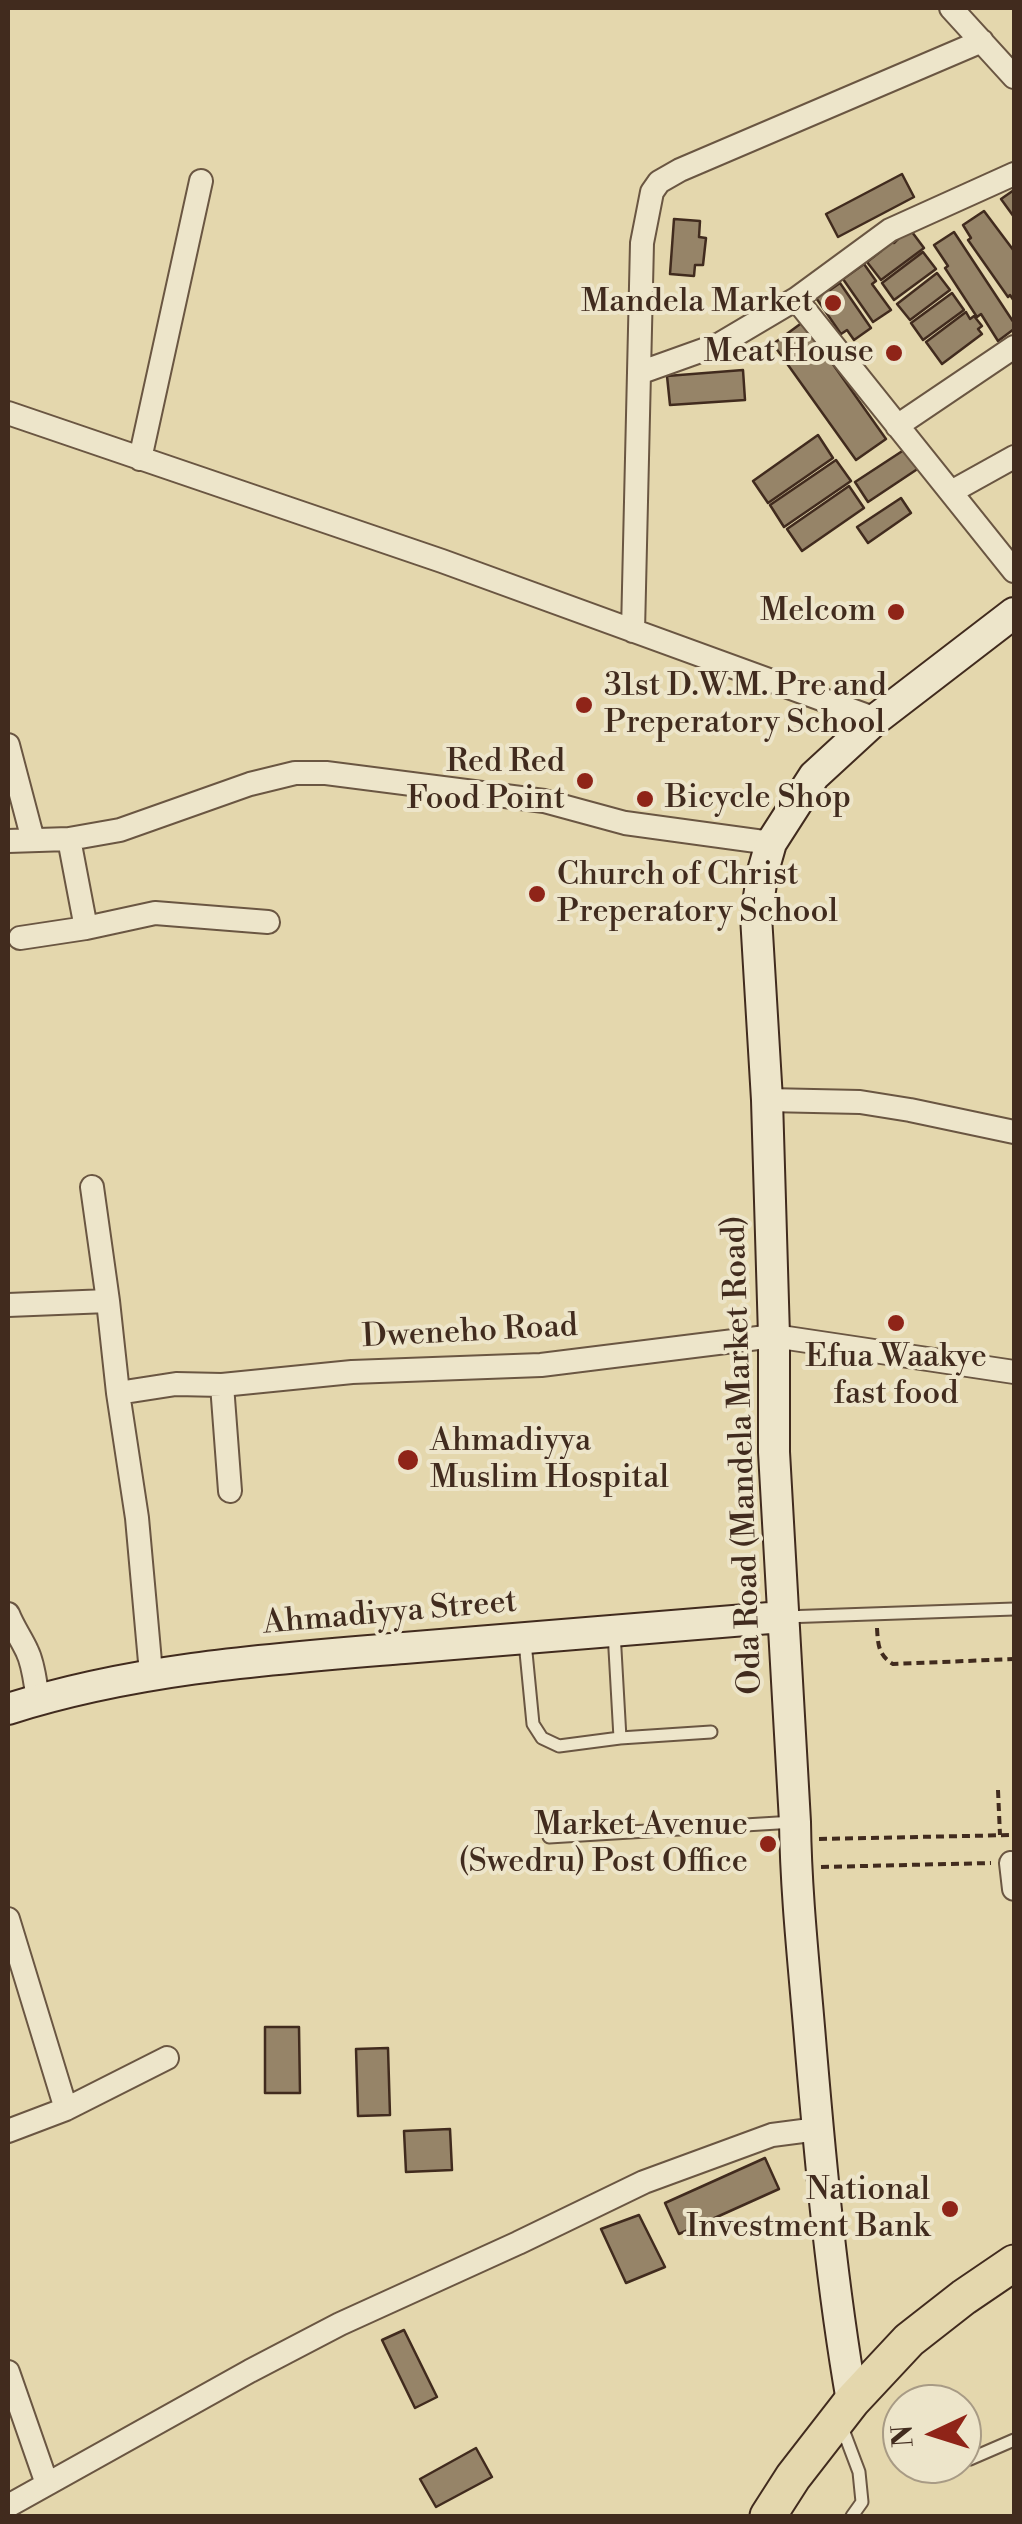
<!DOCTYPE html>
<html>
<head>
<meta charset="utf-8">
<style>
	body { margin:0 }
	#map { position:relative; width:1022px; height:2524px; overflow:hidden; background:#e4d7ad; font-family:"Libre Bodoni",serif }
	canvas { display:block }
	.frame { position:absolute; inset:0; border:10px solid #412b1e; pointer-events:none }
	.north { position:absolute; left:882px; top:2384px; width:100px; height:100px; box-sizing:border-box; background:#ede5ca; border:2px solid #a89b85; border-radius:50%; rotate:266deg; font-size:28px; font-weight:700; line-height:40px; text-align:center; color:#412b1e }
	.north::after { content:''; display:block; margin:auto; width:35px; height:45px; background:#8f2418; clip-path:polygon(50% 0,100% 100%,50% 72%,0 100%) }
</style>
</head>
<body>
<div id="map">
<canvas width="1022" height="2524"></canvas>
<div class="frame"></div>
<div class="north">N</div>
</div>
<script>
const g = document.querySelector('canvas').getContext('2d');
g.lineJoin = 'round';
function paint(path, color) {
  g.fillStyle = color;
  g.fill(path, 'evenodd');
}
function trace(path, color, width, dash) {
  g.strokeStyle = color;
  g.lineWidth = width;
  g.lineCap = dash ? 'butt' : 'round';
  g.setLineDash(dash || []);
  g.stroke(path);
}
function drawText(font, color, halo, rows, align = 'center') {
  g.font = font + ' "Libre Bodoni",serif';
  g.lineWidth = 8;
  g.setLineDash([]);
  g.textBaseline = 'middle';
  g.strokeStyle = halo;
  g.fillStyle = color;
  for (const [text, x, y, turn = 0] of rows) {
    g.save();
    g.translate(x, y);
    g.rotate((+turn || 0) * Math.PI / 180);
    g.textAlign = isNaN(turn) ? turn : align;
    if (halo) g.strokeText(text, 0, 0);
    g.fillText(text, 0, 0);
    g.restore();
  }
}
const building = new Path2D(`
	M902,174L914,197L838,237L826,214Z
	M1014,190V217L1001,199Z
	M984,211L1014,251V301L1010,295L1008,297L968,240L971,238L963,225Z
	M674,219L700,221L699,237L706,238L703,265H695L694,276L670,274Z
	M909,228L924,248L881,280L867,262L881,251L876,245L889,235L894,243Z
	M954,232L1014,323V329L998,341L981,314L977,317L945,268L948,266L934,245Z
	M923,252L936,269L894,300L882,283Z
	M864,264L876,281L872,284L891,310L873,322L843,279Z
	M937,273L950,290L910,320L897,304Z
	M825,282L830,290L840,283L871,328L854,340L847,330L841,334L812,292Z
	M952,293L964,310L923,340L911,323Z
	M966,312L970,319L974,316L982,326L978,329L982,334L942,364L926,342Z
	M803,322L886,439L856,460L773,344Z
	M743,370L745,400L670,405L667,376Z
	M818,435L833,458L768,503L753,481Z
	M910,446L922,466L868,502L855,482Z
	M836,460L851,481L784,527L770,505Z
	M849,486L864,508L802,551L787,529Z
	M901,498L911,513L868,543L857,527Z
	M265,2027H299L300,2093H265Z
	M388,2048L390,2115L358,2116L356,2049Z
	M450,2129L452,2170L406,2172L404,2131Z
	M765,2158L779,2189L679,2234L665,2203Z
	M639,2215L665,2267L626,2283L601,2229Z
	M404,2330L437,2397L415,2408L382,2340Z
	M476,2448L492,2477L436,2507L420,2479Z`);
const path = new Path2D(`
	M877,1628C878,1644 878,1655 893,1664L1014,1659
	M998,1790L1000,1835
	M819,1839L1014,1835
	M821,1867L991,1863`);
const lane = new Path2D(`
	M784,1617L1014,1609
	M614,1632L620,1738
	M525,1642L533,1724L542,1738L559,1746L620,1738L711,1732
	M549,1837L794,1822
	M842,2427L859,2472L862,2502L852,2516
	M970,2459L1014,2440`);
const street = new Path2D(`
	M951,8L1014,77
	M796,299L1014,571
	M639,373L720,344L796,299L890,230L1014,174
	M8,413L442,561L876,719
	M897,426L1014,347
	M140,459L201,181
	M951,492L1014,457
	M633,631L642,243L652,192L659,182L680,170L982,41
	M8,745L33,840
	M69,839L86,928
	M8,841L69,839L120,830L250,784L295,773H326L544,801L625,823L771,843
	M20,938L86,928L155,913L268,922
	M767,1100L860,1102L910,1110L1014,1132
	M92,1187L108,1301
	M8,1305L108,1301L118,1393L176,1384L222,1385L352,1372L541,1365L774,1336L1014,1372
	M222,1385L230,1491
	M118,1393L137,1518L151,1673
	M8,1614C13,1627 21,1638 27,1651C34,1665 35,1683 38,1699
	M1011,1863L1014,1889
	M8,1919L66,2109
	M8,2131L66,2109L167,2058
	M8,2372L47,2484
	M8,2506L250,2371L340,2324L518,2243L644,2182L772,2135L818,2129`);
const secondary = new Path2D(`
	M8,1709C137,1668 270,1659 404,1648C530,1638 656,1627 782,1617
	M852,2401C832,2286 821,2168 811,2051C805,1975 796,1898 795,1822L774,1452V1336L767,1100L756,916L763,871L771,843L814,776L876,719L1014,613`);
const primary = new Path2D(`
	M768,2516L793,2477L852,2401L909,2340L964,2297L1014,2263`);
const markers = [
	[833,303,10,"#8f2418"],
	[894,353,10,"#8f2418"],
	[896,612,10,"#8f2418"],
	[584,705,10,"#8f2418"],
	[585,781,10,"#8f2418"],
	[645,799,10,"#8f2418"],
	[537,894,10,"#8f2418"],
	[896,1323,10,"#8f2418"],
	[408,1460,12,"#8f2418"],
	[768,1844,10,"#8f2418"],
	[950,2209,10,"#8f2418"]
];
const poiNames = [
	["Mandela Market",813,303],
	["Meat House",874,353],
	["Melcom",876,612],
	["31st D.W.M. Pre and",604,687,"left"],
	["Preperatory School",604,724,"left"],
	["Red Red",565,763],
	["Food Point",565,800],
	["Bicycle Shop",665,799,"left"],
	["Church of Christ",557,876,"left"],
	["Preperatory School",557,913,"left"],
	["Efua Waakye",896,1358,"center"],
	["fast food",896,1395,"center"],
	["Ahmadiyya",430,1442,"left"],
	["Muslim Hospital",430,1479,"left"],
	["Market Avenue",748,1826],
	["(Swedru) Post Office",748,1863],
	["National",930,2191],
	["Investment Bank",930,2228]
];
const streetNames = [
	["Dweneho Road",470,1333,-3],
	["Oda Road (Mandela Market Road)",744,1455,-92],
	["Ahmadiyya Street",390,1614,-5]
];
paint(building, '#968468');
trace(building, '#412b1e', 2.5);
trace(lane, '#6a5642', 15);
trace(street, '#6a5642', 26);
trace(secondary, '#412b1e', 34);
trace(primary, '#412b1e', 39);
trace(path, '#412b1e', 4, [8, 5]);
trace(lane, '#ede5ca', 11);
trace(street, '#ede5ca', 22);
trace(secondary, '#ede5ca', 30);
trace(primary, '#e4d7ad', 35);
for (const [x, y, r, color] of markers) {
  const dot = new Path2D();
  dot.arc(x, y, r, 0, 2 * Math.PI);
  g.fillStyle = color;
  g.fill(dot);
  trace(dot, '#ede5ca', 4);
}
drawText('32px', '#412b1e', '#ede5ca', poiNames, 'right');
drawText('32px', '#412b1e', '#ede5ca', streetNames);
</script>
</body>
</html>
